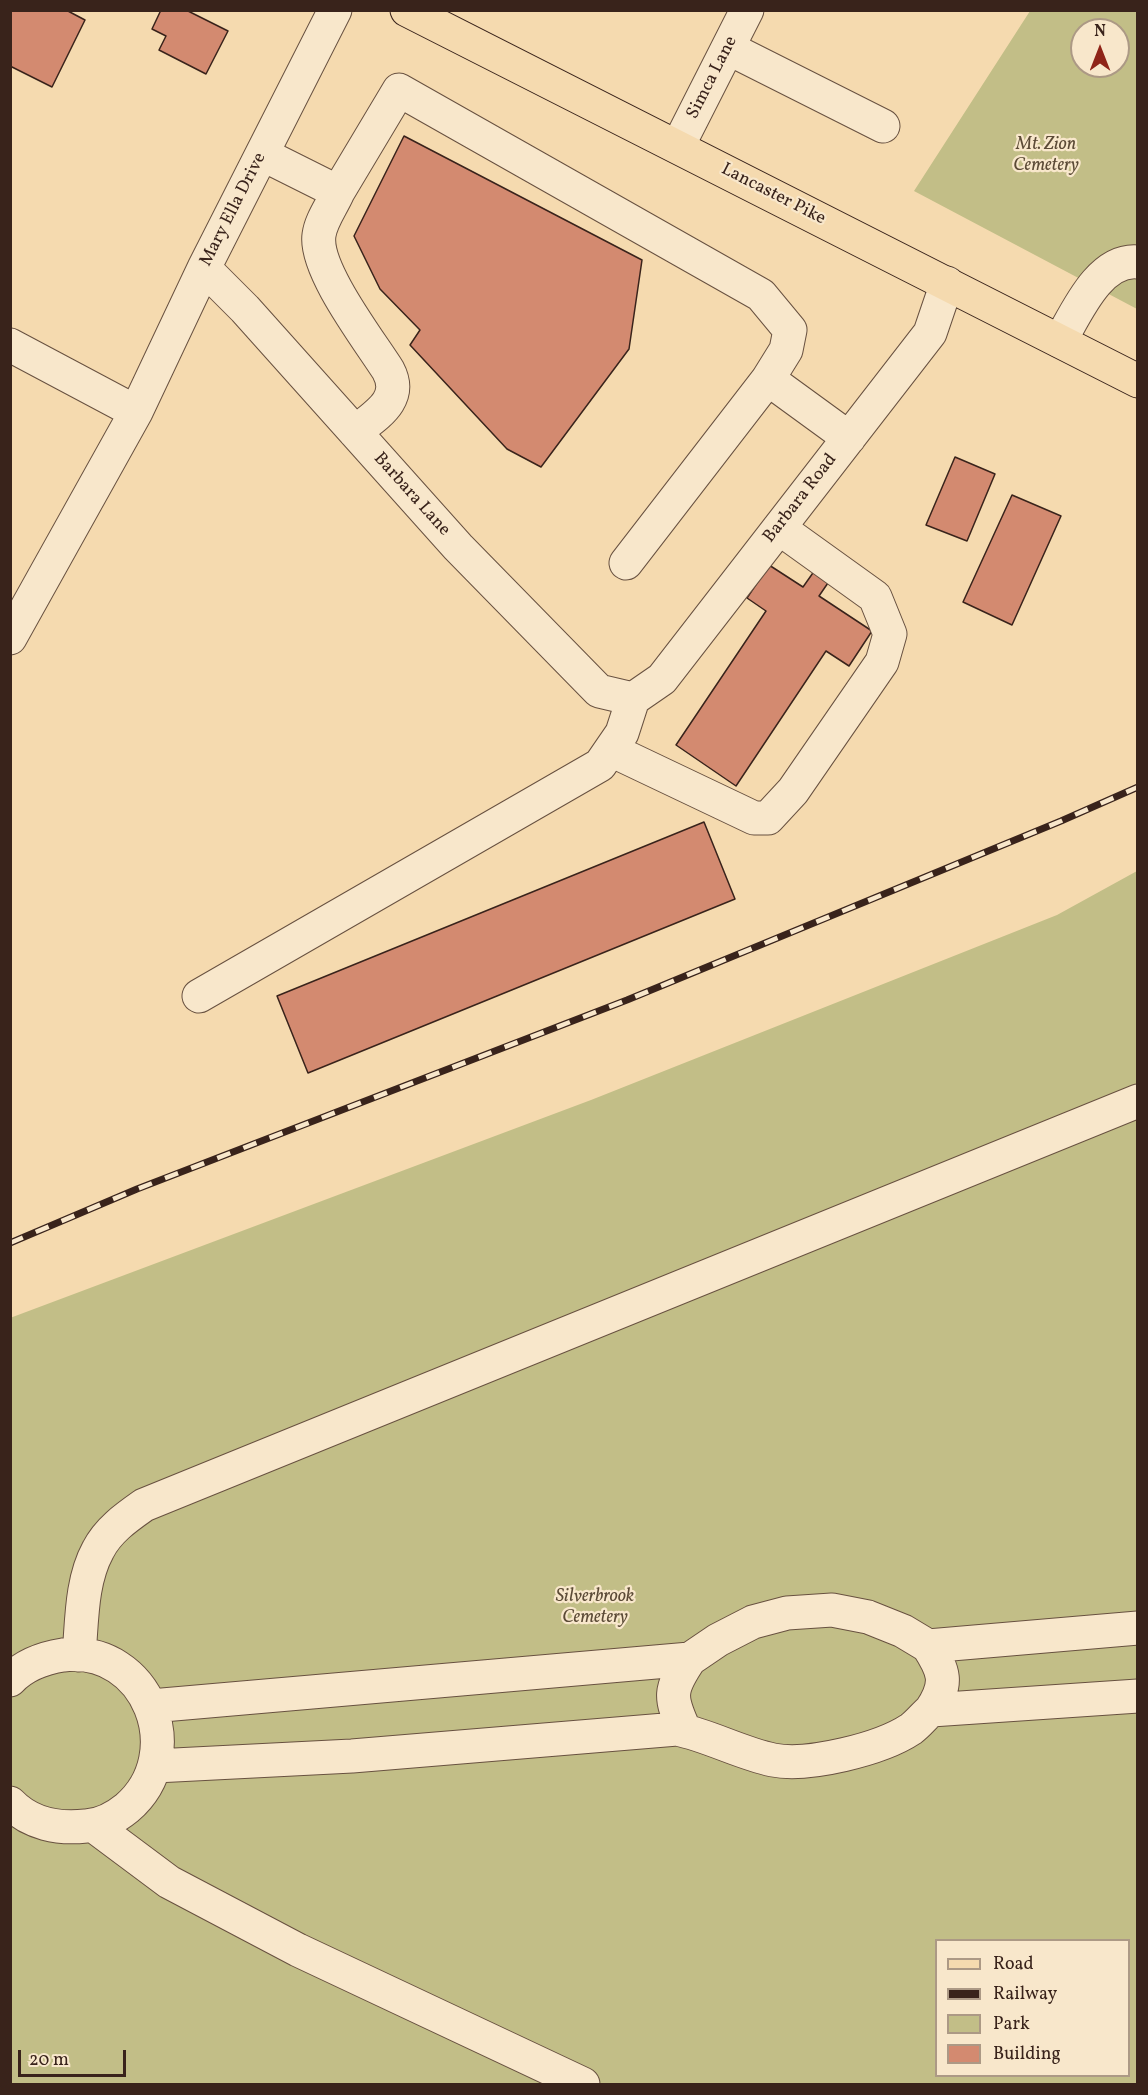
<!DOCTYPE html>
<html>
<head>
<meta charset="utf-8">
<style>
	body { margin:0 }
	#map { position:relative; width:1148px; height:2095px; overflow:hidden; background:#f5daaf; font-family:Vollkorn,serif }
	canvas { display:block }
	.frame { position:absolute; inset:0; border:12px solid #39231b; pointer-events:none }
	.legend { position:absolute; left:935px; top:1939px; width:195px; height:138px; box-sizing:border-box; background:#f8e7cb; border:2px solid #ac9985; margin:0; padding:8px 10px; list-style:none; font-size:18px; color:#39231b }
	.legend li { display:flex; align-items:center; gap:12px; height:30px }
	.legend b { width:30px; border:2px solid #ac9985 }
	.north { position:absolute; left:1070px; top:18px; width:60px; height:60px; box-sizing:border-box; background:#f8e7cb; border:2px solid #ac9985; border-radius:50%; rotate:0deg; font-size:16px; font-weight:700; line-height:24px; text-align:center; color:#39231b }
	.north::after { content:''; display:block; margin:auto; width:21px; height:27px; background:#8f2418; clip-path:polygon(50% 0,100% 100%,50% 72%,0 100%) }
	.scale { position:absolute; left:18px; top:2050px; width:108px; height:27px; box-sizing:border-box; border:3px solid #39231b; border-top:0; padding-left:8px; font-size:18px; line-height:21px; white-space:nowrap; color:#39231b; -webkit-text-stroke:4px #f8e7cb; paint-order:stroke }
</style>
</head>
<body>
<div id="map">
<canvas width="1148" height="2095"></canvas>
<div class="frame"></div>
<ul class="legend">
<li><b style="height:8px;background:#f5daaf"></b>Road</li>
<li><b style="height:8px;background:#39231b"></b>Railway</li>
<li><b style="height:16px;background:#c2be87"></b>Park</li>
<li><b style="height:16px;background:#d38a70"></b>Building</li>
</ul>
<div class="north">N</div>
<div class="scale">20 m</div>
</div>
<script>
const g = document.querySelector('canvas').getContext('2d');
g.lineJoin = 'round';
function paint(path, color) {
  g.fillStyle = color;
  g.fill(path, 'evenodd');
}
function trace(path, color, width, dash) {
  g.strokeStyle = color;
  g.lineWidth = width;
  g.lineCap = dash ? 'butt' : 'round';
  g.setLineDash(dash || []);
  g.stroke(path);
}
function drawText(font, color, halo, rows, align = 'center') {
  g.font = font + ' Vollkorn,serif';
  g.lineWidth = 4.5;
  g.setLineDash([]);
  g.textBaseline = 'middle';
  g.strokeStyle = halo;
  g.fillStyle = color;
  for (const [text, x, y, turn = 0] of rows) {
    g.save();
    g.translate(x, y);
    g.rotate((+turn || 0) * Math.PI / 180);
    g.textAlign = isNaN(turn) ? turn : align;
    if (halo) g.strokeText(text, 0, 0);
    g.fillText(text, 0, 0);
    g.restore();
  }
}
const green = new Path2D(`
	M1030,11H1137V309L914,191ZM1082,30H1118V66H1082Z
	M1137,871V2084H11L10,1318L591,1100L1057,915ZM936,1940H1128V2076H936Z`);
const building = new Path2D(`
	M10,10H66L85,20L52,87L10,66Z
	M161,10H186L228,31L206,74L159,50L166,36L152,29Z
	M404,136L642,260L629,349L541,467L507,449L410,345L420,330L380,289L354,236Z
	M955,457L995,474L967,541L926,525Z
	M1012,495L1061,516L1012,625L963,602Z
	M769,565L803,587L815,570L830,580L819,596L872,631L849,666L826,651L736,786L676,745L766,611L747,598Z
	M704,822L735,899L308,1073L277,996Z`);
const minor = new Path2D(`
	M728,48L883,126
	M678,146L747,10
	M262,154L338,192L399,90L761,295L790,330L786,350L768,379
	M338,192C332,206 321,220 319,235C314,269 369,340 388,370C404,400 376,415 355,432
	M204,268L245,309L458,547L599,691L633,699
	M1060,341C1076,314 1099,258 1138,262
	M10,345L136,412L10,638
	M136,412L204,268L335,10
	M626,563L768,379L849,438
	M633,699L662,679L930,333L947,283
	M611,750L754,818H768L793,791L882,662L890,634L875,597L779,528
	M199,996L600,765L622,733L633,699
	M928,1646C944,1671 949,1683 931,1710
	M79,1655C82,1621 81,1581 98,1550C108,1530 127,1517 144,1505L1138,1101
	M10,1680C24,1665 44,1658 63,1655C148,1645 190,1754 127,1808C116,1817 101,1825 86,1826C59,1829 30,1824 10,1803
	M151,1706L690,1659L718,1640L753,1622L787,1613L832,1610L868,1617L903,1631L928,1646L1138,1628
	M685,1731C669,1697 669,1690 690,1659
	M155,1766L352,1756L677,1729C710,1736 740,1753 773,1760C808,1767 881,1749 911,1729C918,1724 924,1716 931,1710L1138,1696
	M94,1826L169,1882L298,1950L583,2084`);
const major = new Path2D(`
	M407,10L1138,381`);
const rail = new Path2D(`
	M10,1243L137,1189L627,1000L1061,821L1138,787`);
const streetNames = [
	["Simca Lane",713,78,-63],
	["Lancaster Pike",773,195,27],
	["Mary Ella Drive",234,210,-63],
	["Barbara Lane",411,495,48],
	["Barbara Road",801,499,-52]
];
const parkNames = [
	["Mt. Zion",1046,146],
	["Cemetery",1046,167],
	["Silverbrook",595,1598],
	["Cemetery",595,1619]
];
paint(green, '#c2be87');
paint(building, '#d38a70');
trace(building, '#39231b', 1.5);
trace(minor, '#685140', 35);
trace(major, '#39231b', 35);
trace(minor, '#f8e7cb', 33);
trace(major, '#f5daaf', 33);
trace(rail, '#39231b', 7);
trace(rail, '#f8e7cb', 4.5, [14]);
drawText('18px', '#39231b', '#f8e7cb', streetNames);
drawText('italic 18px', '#5b4a36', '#f8e7cb', parkNames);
</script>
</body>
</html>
